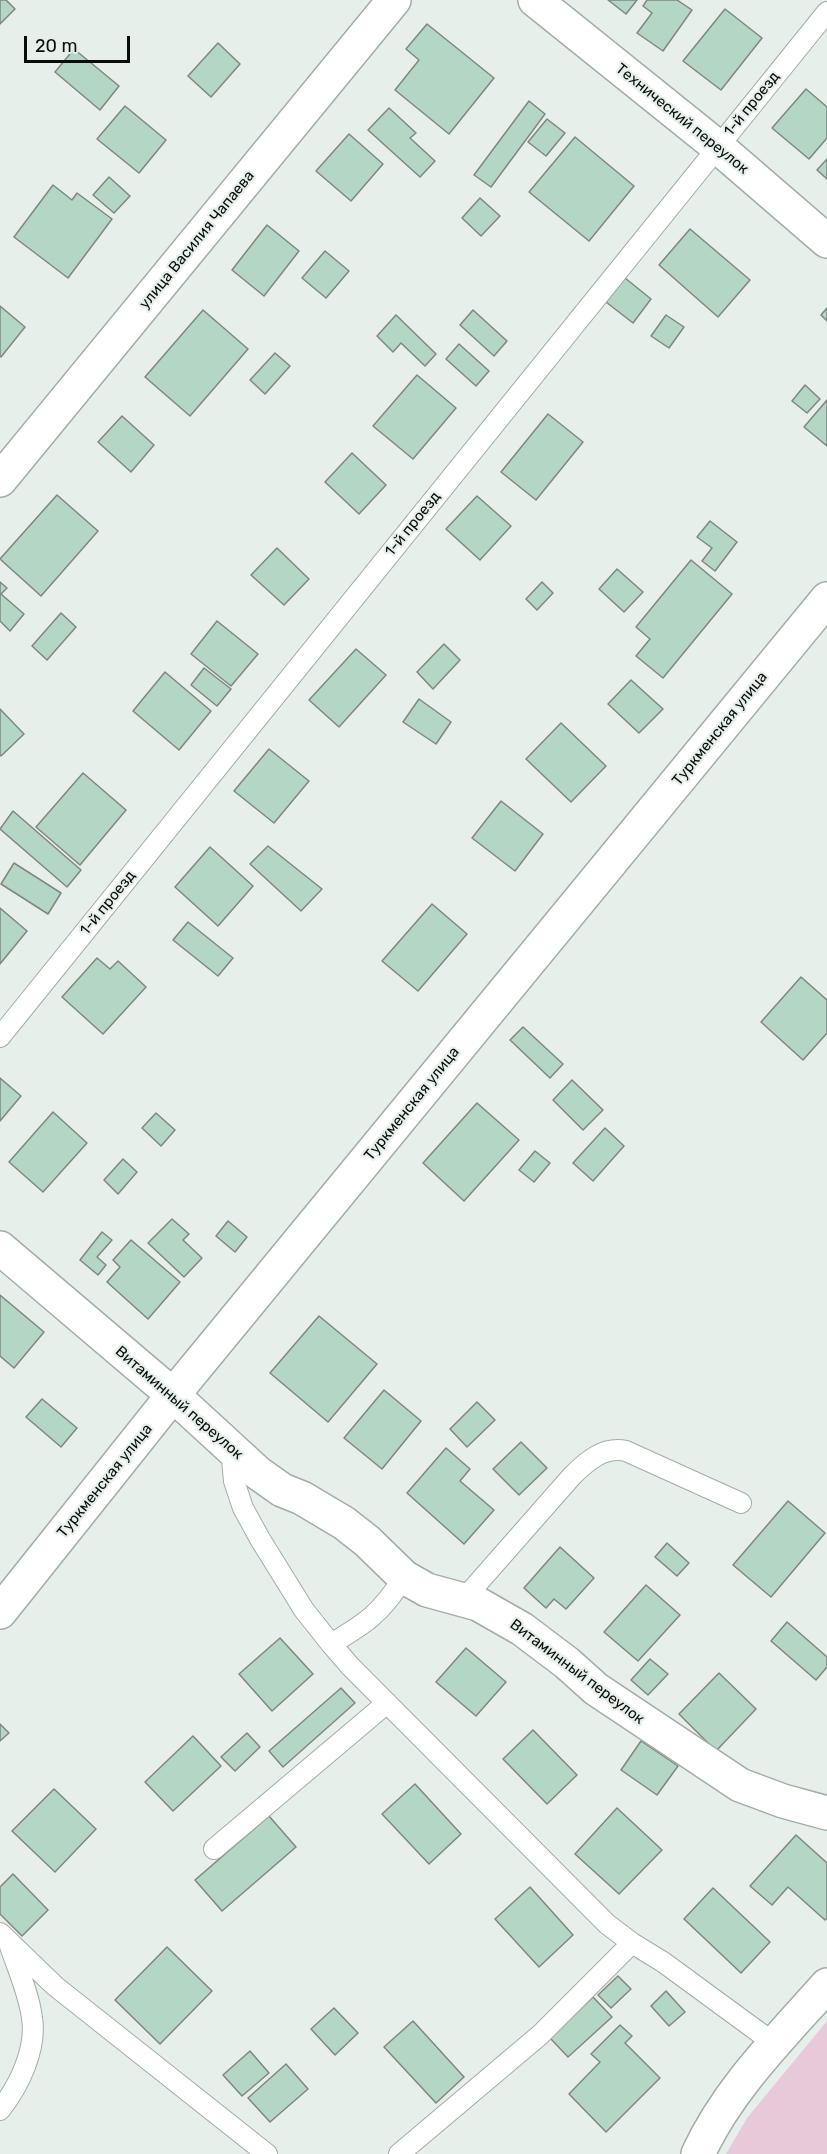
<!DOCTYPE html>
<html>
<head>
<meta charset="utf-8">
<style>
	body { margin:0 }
	#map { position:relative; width:827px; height:2154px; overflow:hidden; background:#e6efea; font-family:Rubik,sans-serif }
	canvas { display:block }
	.scale { position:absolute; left:24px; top:36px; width:106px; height:27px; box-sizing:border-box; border:3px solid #0a0d0b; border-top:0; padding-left:8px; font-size:18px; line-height:21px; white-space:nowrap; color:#0a0d0b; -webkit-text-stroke:4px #e6efea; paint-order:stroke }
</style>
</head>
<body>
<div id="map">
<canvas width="827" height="2154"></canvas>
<div class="scale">20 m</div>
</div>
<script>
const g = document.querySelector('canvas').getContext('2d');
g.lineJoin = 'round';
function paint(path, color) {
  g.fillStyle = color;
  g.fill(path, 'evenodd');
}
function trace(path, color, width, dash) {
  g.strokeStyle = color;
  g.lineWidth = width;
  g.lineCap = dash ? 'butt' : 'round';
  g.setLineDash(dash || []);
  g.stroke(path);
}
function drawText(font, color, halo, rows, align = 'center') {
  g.font = font + ' Rubik,sans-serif';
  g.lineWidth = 4.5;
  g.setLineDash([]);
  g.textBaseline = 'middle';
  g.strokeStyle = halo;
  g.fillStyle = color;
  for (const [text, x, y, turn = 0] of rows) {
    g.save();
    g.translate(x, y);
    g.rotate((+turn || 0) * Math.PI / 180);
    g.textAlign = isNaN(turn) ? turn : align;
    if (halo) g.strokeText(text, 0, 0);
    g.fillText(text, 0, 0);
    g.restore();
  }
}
const green = new Path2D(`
	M827,2021V2154H726L747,2118Z`);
const building = new Path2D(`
	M0,0H6L15,9L0,24Z
	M608,0H637L626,14Z
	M647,0H677L692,10L663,51L637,33L652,13L643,6Z
	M725,9L762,38L721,90L683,61Z
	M427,24L494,78L449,134L395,90L419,60L406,49Z
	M218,43L240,64L211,97L188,76Z
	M74,49L119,86L100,110L55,72Z
	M806,89L827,107V138L809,159L772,128Z
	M529,101L545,114L491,187L474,175Z
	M125,106L166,140L139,173L97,139Z
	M389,108L416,133L410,138L435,161L420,177L368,130Z
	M547,119L565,133L546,156L528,142Z
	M349,134L383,164L351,201L316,171Z
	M575,137L634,186L589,241L529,192Z
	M827,159V179L817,170Z
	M109,177L130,196L114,213L93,195Z
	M53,185L72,200L77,193L112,219L68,278L14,237Z
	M480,198L500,216L481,236L462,218Z
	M267,225L299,251L264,296L232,270Z
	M690,229L750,280L718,317L659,265Z
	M325,251L349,271L326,298L302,278Z
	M625,278L651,299L633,323L606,302Z
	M0,306L25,327L1,357L0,356Z
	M827,308V321L821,315Z
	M203,310L248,349L190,416L145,377Z
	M473,310L507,341L494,356L460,325Z
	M396,315L436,354L425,366L401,343L393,352L377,336Z
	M666,315L684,327L669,348L651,336Z
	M459,344L489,371L476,386L446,359Z
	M275,353L290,366L265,394L250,380Z
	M417,375L456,408L413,459L373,426Z
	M805,385L820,399L807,413L792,401Z
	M827,400V446L804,427Z
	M548,414L583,442L536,500L501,472Z
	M122,416L154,445L131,472L98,442Z
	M352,453L386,485L359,514L325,482Z
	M57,495L98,531L41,596L0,559Z
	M477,496L511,526L480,560L446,529Z
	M710,521L737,542L715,571L702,561L712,548L697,537Z
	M277,548L309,579L284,605L251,575Z
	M691,560L732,594L663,678L636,656L650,639L636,627Z
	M617,569L643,592L624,612L599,589Z
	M0,582L7,588L1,594L24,614L10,631L0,621Z
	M542,582L553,593L537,610L526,599Z
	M61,613L76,627L47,660L32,646Z
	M217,621L258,654L231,686L191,654Z
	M444,644L460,660L433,689L417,672Z
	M356,649L386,675L339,727L309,700Z
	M204,668L231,689L217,706L191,685Z
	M165,672L211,711L179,750L133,711Z
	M631,680L663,709L639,733L608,704Z
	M419,699L451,722L436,744L403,722Z
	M0,709L24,734L1,756L0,755Z
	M561,723L606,766L571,802L526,759Z
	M269,749L309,781L274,823L234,791Z
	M83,773L126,810L80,865L36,827Z
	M501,801L543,834L515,871L472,838Z
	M13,811L81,870L67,887L0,829Z
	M268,846L322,889L301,911L250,864Z
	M210,847L253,886L218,926L175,887Z
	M14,863L61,893L48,914L1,884Z
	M432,904L467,934L418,991L382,961Z
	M0,908L27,931L0,964Z
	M188,922L233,958L218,976L173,940Z
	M97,958L110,969L118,961L146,987L103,1034L62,997Z
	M801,977L827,1000V1033L803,1060L761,1022Z
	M523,1027L563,1064L550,1078L510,1040Z
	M0,1078L21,1096L0,1121Z
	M572,1080L603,1110L583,1130L553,1100Z
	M477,1103L519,1140L464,1201L423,1163Z
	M53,1112L87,1143L43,1192L9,1162Z
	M156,1113L175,1130L161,1146L142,1128Z
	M605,1128L624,1146L593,1181L573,1163Z
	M535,1151L550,1163L534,1182L519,1170Z
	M123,1159L137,1172L118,1194L104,1180Z
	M172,1219L189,1234L183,1240L202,1258L184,1277L148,1243Z
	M228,1221L247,1237L235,1252L216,1236Z
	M102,1232L112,1240L97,1257L106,1265L98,1275L80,1260Z
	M131,1240L180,1282L148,1319L107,1282L120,1267L113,1260Z
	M0,1295L44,1332L14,1368L0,1356Z
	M319,1316L377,1364L328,1422L270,1373Z
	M384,1390L421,1421L382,1469L344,1438Z
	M42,1399L77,1428L61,1447L26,1417Z
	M477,1402L495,1420L467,1447L450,1429Z
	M521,1442L547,1468L519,1495L493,1469Z
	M446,1448L470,1469L460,1481L494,1510L464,1544L407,1493Z
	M788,1501L825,1533L771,1597L733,1565Z
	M667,1543L689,1563L677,1576L655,1557Z
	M560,1547L594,1578L566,1609L554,1599L546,1608L524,1588Z
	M646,1585L680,1615L638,1661L604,1632Z
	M787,1622L827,1657V1667L816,1680L771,1641Z
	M280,1638L313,1674L272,1711L239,1674Z
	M466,1648L506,1682L476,1716L436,1682Z
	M650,1659L668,1674L648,1695L631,1680Z
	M719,1673L756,1709L716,1751L679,1714Z
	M341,1688L355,1703L283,1767L269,1751Z
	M0,1724L9,1733L0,1741Z
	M533,1730L577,1775L547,1804L503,1759Z
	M247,1733L260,1747L235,1771L221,1757Z
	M193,1736L221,1766L173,1811L145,1782Z
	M641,1741L678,1766L657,1795L621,1770Z
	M415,1784L461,1834L429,1864L382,1814Z
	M54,1789L96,1829L55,1872L12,1831Z
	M617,1808L662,1850L619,1894L575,1854Z
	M269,1816L296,1847L222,1911L195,1880Z
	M796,1835L827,1863V1918L825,1920L788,1887L772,1905L750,1886Z
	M13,1874L48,1910L22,1936L0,1914V1887Z
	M530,1887L573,1935L539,1967L495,1919Z
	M713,1888L770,1942L741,1973L684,1919Z
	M167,1947L212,1991L160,2044L115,2000Z
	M618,1976L631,1989L611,2008L598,1995Z
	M666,1991L685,2012L669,2026L651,2006Z
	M593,1997L612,2017L568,2057L550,2038Z
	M334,2008L358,2033L335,2055L311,2029Z
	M413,2021L464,2077L436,2103L384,2047Z
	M620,2025L632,2036L625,2043L660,2078L606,2132L569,2094L600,2062L591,2054Z
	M250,2051L269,2073L242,2096L223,2075Z
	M286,2064L308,2089L270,2122L248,2098Z`);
const service = new Path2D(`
	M0,1037L827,12
	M231,1449L234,1481L243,1508L260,1539L304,1610L331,1644L350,1666L607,1924L632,1943L663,1962L775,2044
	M463,1600L572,1476C587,1461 604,1446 626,1451L741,1503
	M331,1644C368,1622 381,1613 404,1577
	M214,1849L387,1703
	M0,1933L55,1986L267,2154
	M0,2110C19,2086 37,2049 32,2018C29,1994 18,1970 10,1946
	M399,2154L540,2035L632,1943`);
const minor = new Path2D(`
	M535,0L718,147L827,241
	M0,480L394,0
	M0,1248L173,1395L258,1473L282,1490L302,1498L344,1523L367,1541L404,1577L427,1590L478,1604L522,1629L567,1663L596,1689L740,1785L783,1801L827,1813
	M698,2154C728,2089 780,2038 827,1985`);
const secondary = new Path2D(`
	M0,1612L173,1395L827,599`);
const streetNames = [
	["1-й проезд",752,104,-51],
	["Технический переулок",682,119,39],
	["улица Василия Чапаева",197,240,-51],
	["1-й проезд",413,524,-51],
	["Туркменская улица",720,729,-51],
	["1-й проезд",108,903,-51],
	["Туркменская улица",412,1104,-51],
	["Витаминный переулок",179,1403,41],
	["Туркменская улица",105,1481,-51],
	["Витаминный переулок",577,1672,37]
];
paint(green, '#e8c9da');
paint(building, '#b4d6c4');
trace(building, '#808783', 1.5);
trace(service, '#a4aca7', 22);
trace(minor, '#a4aca7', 36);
trace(secondary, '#a4aca7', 36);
trace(service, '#fff', 20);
trace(minor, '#fff', 33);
trace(secondary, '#fff', 33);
drawText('15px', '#0a0d0b', '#e6efea', streetNames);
</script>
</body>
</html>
